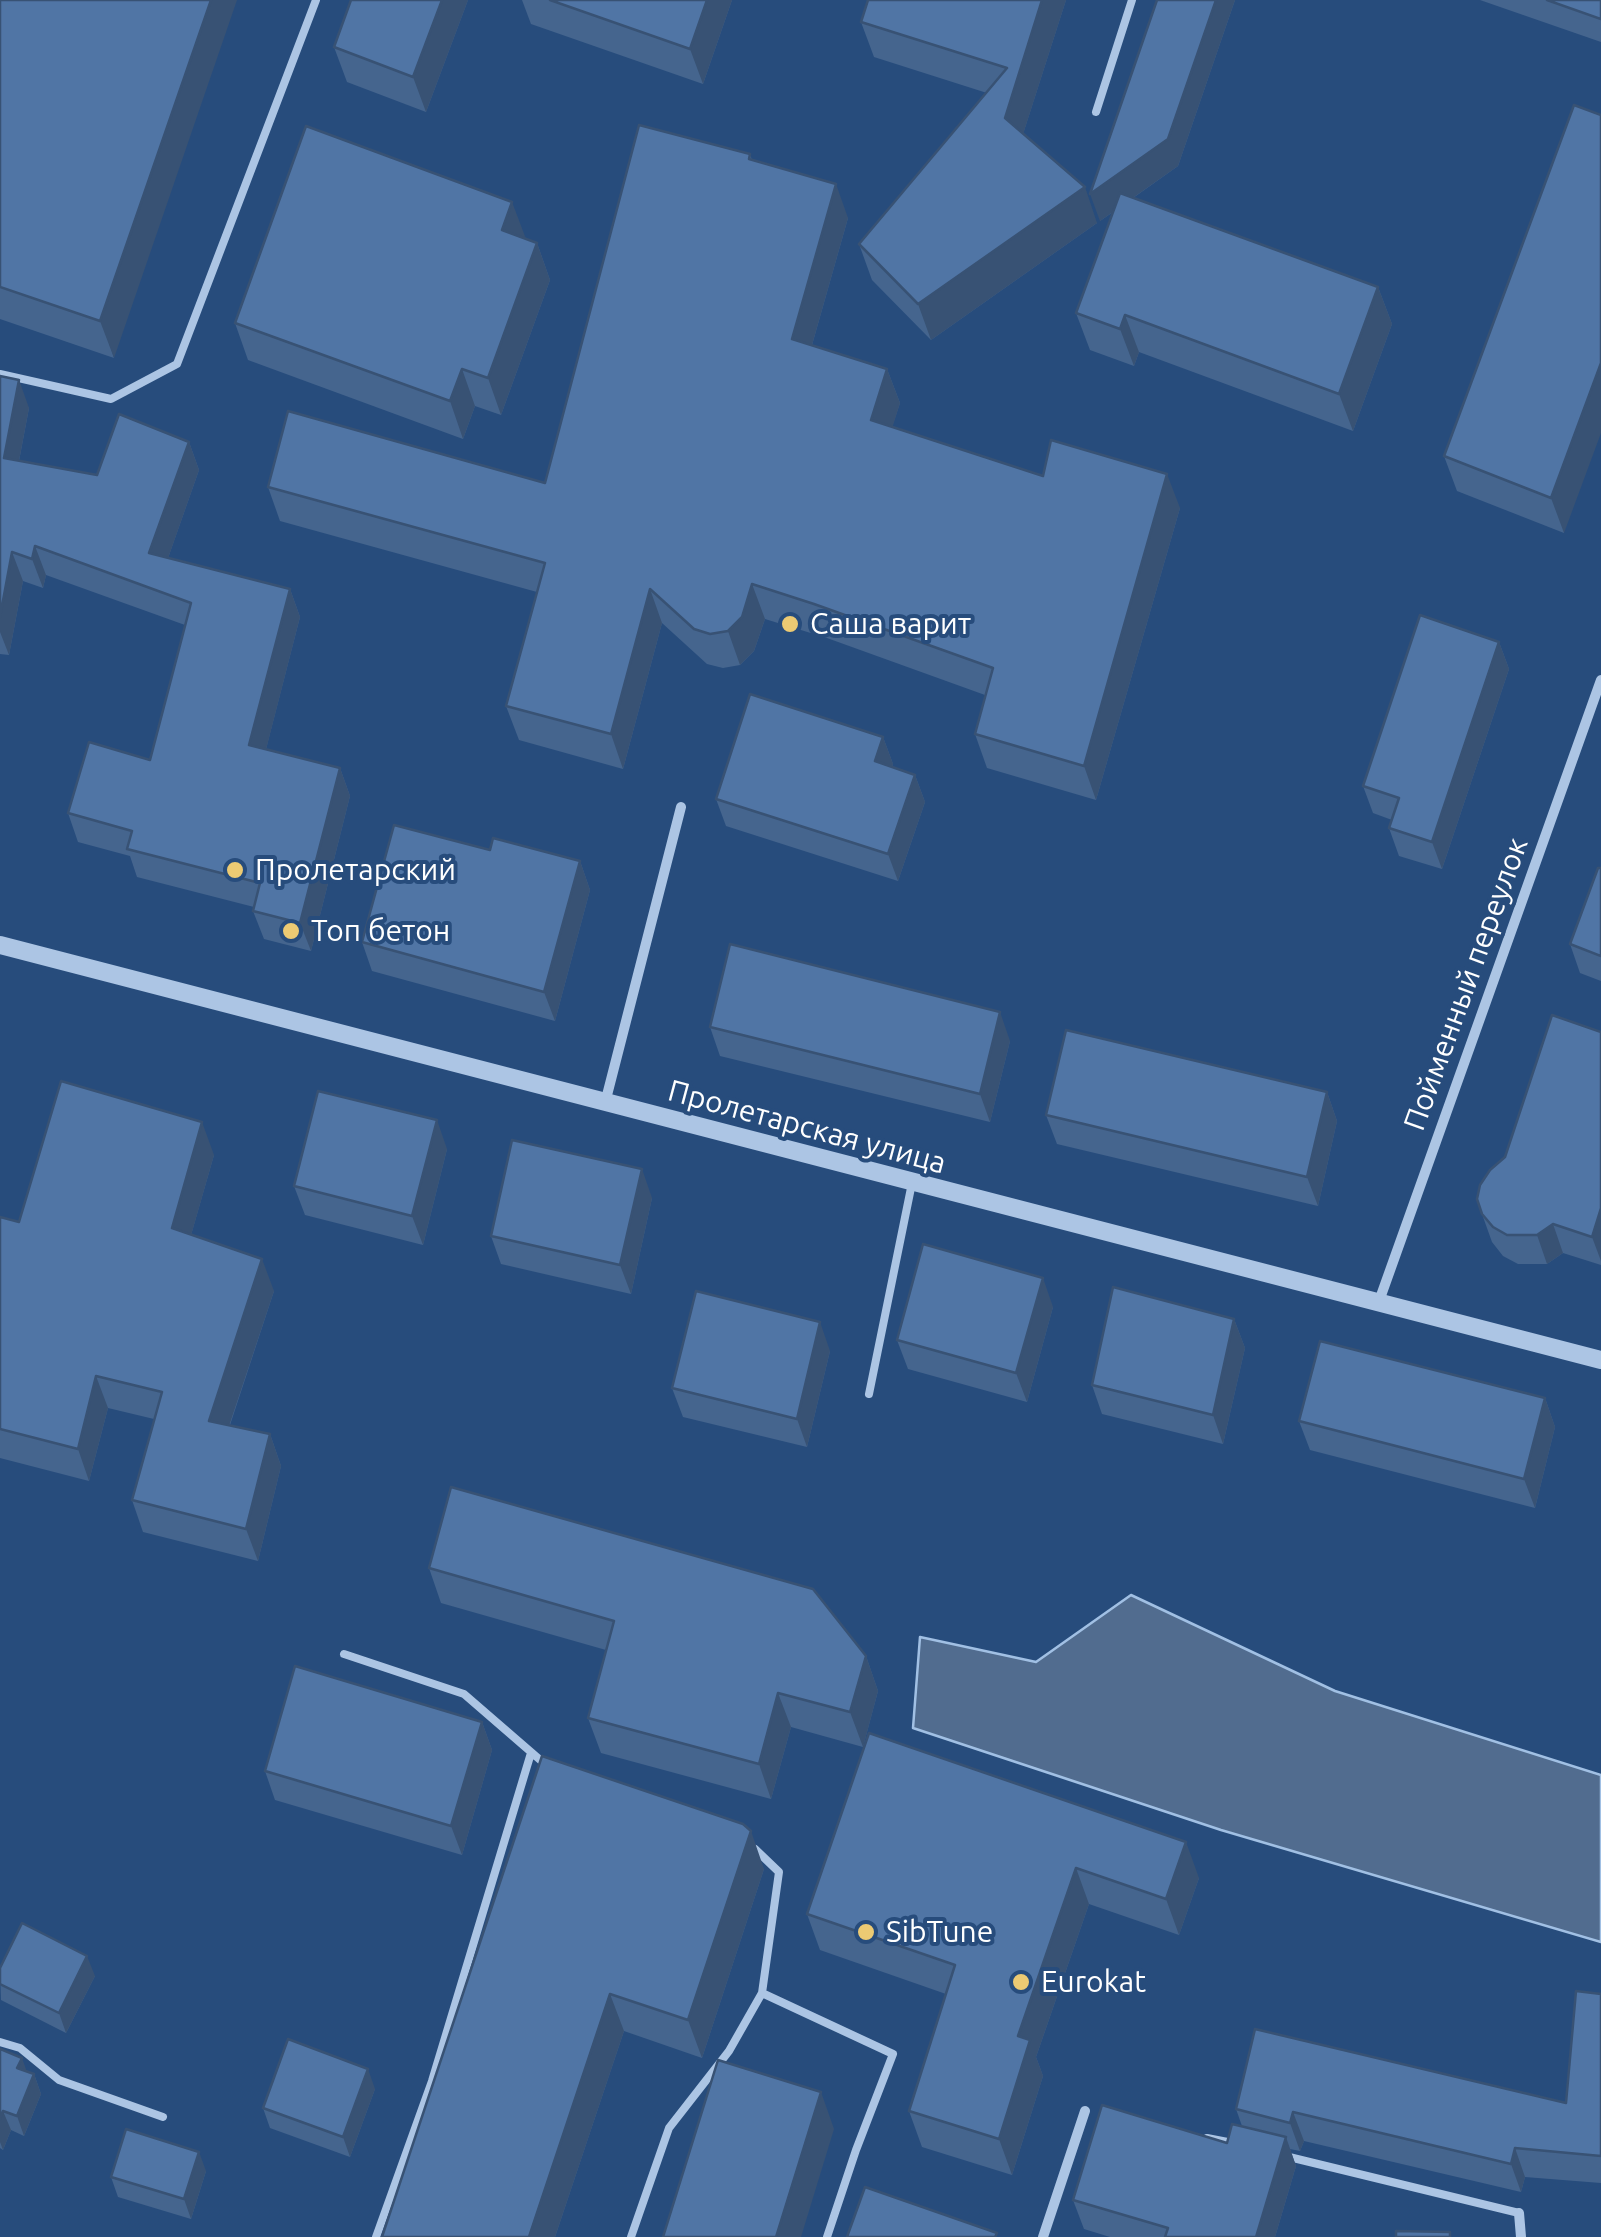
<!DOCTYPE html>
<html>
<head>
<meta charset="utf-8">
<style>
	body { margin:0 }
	canvas { display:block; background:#274c7c }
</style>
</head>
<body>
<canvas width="1601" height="2237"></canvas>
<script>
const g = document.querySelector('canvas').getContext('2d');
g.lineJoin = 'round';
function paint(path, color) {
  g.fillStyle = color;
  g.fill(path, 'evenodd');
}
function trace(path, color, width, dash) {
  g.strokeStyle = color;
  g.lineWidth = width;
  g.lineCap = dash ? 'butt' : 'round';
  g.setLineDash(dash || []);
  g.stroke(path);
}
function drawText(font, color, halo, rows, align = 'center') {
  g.font = font + ' Ubuntu,sans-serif';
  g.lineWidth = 8;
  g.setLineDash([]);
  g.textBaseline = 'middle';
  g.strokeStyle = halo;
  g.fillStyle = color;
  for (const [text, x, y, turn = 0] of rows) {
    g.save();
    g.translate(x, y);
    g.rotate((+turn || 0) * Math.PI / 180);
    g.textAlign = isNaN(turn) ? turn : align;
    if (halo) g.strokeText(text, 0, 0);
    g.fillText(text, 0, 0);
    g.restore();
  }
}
const water = new Path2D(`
	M1131,1595L1335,1691L1601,1775V1942L1221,1830L913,1728L920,1637L1036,1662Z`);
const service = new Path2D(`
	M1096,112L1132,0
	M0,374L111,399L177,364L316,0
	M869,1394L912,1183
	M344,1654L464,1694L546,1765
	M755,1849L779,1872L762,1993
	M0,2042L20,2048L59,2080L163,2117
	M1207,2138L1238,2144
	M1285,2156L1519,2213
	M376,2237L432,2081L531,1753
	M631,2237L669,2128L729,2051L762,1993L893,2054L856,2150L827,2237`);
const minor = new Path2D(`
	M605,1103L681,807
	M1378,1304L1601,680
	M1519,2213L1521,2237
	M1043,2237L1085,2111`);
const tertiary = new Path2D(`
	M0,945L1601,1360`);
const wall = new Path2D(`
	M0,0L114,358L0,319Z
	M351,0H468L426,112L347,82L334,47Z
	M522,0H732L703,84L531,24Z
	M1066,0L1023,134L1097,223L931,340L872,280L859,244L987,93L874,57L861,22Z
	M1157,0H1235L1178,166L1133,198L1378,287L1392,324L1353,431L1139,352L1134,366L1090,350L1076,313L1113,212L1100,221Z
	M1480,0H1601V42Z
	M1574,105L1564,533L1457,491L1444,456Z
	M750,154L752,160L848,218L812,345L887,369L900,403L892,427L1043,476L1180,508L1096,800L987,768L975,734L985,695L827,638L765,619L754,651L740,665L723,668L707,664L662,623L623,769L519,740L506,706L537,592L280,521L268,487L545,483Z
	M526,239L537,243L550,280L501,415L475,406L463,439L248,360L235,323Z
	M0,376L29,408L19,461L97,475L189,442L199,470L168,558L290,589L300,617L266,749L340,768L350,796L311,951L264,939L253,911L254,907L137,877L130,856L78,842L68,813L150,760L185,625L46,575L43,588L23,581L9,655L0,654Z
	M1499,642L1509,669L1442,869L1399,856L1389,828L1392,820L1373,813L1363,786Z
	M883,737L893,764L892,767L915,775L925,802L898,881L726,826L716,799Z
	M490,850L580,861L590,890L555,1021L372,971L362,942Z
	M1601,868V981L1580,973L1570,944Z
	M710,1027L1010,1041L990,1122L720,1056Z
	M1601,1032V1265L1563,1253L1547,1264H1518L1503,1256L1492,1242L1482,1214L1505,1157Z
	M1327,1092L1337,1121L1318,1206L1057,1144L1046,1115Z
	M447,1149L423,1245L305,1215L294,1186Z
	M214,1155L191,1235L274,1291L230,1425L270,1434L281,1466L258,1561L143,1532L132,1500L154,1419L108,1408L89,1481L0,1458V1217L19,1222Z
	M652,1198L631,1294L501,1264L491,1236Z
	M1053,1307L1027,1402L908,1369L897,1340Z
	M1234,1319L1245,1348L1223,1444L1102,1414L1092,1385Z
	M830,1351L807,1447L683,1417L672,1388Z
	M1545,1398L1555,1427L1535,1508L1310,1450L1299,1421Z
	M429,1568L866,1656L878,1691L863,1747L791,1727L771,1799L601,1753L588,1718L606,1650L441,1603Z
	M482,1722L492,1750L462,1855L275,1800L265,1771Z
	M869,1733L1199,1878L1179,1935L1089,1904L1036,2057L1043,2076L1012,2175L922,2147L909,2111L946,1994L820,1950L807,1914Z
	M542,1756L764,1869L702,2058L624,2031L555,2237H382Z
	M0,1968L95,1976L66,2033L1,2000Z
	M1601,1994V2183L1525,2177L1521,2192L1304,2141L1300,2151L1290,2149L1296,2166L1275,2237H1110L1084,2229L1073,2200L1227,2143L1242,2126L1236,2109L1566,2103Z
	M0,2049L27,2072L34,2074L41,2094L24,2136L11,2130L3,2150L0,2148Z
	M375,2089L350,2157L270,2128L263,2108Z
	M206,2171L191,2219L118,2197L111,2177Z`);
const shadedWall = new Path2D(`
	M211,0H237L114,358L100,321Z
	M442,0H468L426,112L413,77Z
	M707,0H732L703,84L690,49Z
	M1042,0H1066L1017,153L1005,118Z
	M1216,0H1235L1178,166L1100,221L1090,194Z
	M836,184L848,218L804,373L792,339Z
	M1085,187L1097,223L931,340L918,304Z
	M512,202L526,239L502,230Z
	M537,243L550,280L501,415L488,378Z
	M1378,287L1392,324L1353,431L1339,394Z
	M1125,315L1139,352L1134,366L1120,329Z
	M1601,363V433L1564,533L1551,498Z
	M462,369L475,406L463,439L450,401Z
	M887,369L900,403L884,454L871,420Z
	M19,380L29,408L14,487L4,458Z
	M189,442L199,470L160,581L149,553Z
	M1167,474L1180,508L1096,800L1084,766Z
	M35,546L46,575L43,588L32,559Z
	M12,552L23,581L9,655L0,632V617Z
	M752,584L765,619L754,651L740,665L728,631Z
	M290,589L300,617L260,773L249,745Z
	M650,589L662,623L623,769L611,734Z
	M1499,642L1509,669L1442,869L1432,842Z
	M883,737L893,764L885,789L875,761Z
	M340,768L350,796L311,951L300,923Z
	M915,775L925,802L898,881L888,854Z
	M580,861L590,890L555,1021L544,992Z
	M1000,1012L1010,1041L990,1122L980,1094Z
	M1327,1092L1337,1121L1318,1206L1307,1177Z
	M437,1120L447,1149L423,1245L412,1216Z
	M202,1122L214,1155L184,1260L172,1228Z
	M642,1169L652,1198L631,1294L620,1265Z
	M1601,1208V1261L1592,1237Z
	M1553,1224L1563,1253L1547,1264L1537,1235Z
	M262,1259L274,1291L220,1453L209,1421Z
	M1043,1278L1053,1307L1027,1402L1016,1373Z
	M1234,1319L1245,1348L1223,1444L1213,1415Z
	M820,1322L830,1351L807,1447L797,1419Z
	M96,1376L108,1408L89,1481L78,1449Z
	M1545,1398L1555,1427L1535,1508L1524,1479Z
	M270,1434L281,1466L258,1561L246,1529Z
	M866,1656L878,1691L863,1747L850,1712Z
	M778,1693L791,1727L771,1799L759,1764Z
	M482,1722L492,1750L462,1855L451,1826Z
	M751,1831L764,1869L702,2058L688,2020Z
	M1186,1842L1199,1878L1179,1935L1166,1899Z
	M1076,1868L1089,1904L1036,2057L1043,2076L1012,2175L999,2139L1018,2036Z
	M87,1956L95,1976L66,2033L59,2013Z
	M610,1994L624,2031L555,2237H529Z
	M22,2058L29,2078L17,2068Z
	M368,2069L375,2089L350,2157L343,2137Z
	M34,2074L41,2094L24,2136L17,2116Z
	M821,2092L834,2129L801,2237H776Z
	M3,2111L11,2130L3,2150L0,2142V2119Z
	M1293,2112L1304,2141L1300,2151L1290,2123Z
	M1286,2137L1296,2166L1275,2237H1256Z
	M1515,2148L1525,2177L1521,2192L1511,2164Z
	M199,2152L206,2171L191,2219L184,2199Z`);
const building = new Path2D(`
	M0,0H211L100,321L0,287Z
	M351,0H442L413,77L334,47Z
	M550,0H707L690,49Z
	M868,0H1042L1005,118L1085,187L918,304L859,244L1007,68L861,22Z
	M1157,0H1216L1168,139L1090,194Z
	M1547,0H1601V19Z
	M1574,105L1601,115V363L1551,498L1444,456Z
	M639,125L750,154L749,159L836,184L792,339L887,369L871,420L1043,476L1051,440L1167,474L1084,766L975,734L993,668L814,604L752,584L742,617L728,631L710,634L694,629L650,589L611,734L506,706L545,563L268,487L288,411L545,483Z
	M306,126L512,202L502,230L537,243L488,378L462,369L450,401L235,323Z
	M1120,193L1378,287L1339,394L1125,315L1120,329L1076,313Z
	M0,376L19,380L4,458L97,475L119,414L189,442L149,553L290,589L249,745L340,768L300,923L253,911L260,883L127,849L132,831L68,813L89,742L150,760L191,603L35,546L32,559L12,552L0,617Z
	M1420,615L1499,642L1432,842L1389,828L1399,798L1363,786Z
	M750,694L883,737L875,761L915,775L888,854L716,799Z
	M394,825L490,850L493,838L580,861L544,992L362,942Z
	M1598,868H1601V956L1570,944Z
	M730,944L1000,1012L980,1094L710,1027Z
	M1552,1015L1601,1032V1208L1592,1237L1553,1224L1537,1235H1507L1493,1227L1482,1214L1477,1199L1480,1185L1490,1170L1505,1157Z
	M1066,1030L1327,1092L1307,1177L1046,1115Z
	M61,1081L202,1122L172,1228L262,1259L209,1421L270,1434L246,1529L132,1500L162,1392L96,1376L78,1449L0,1429V1217L19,1222Z
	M318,1091L437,1120L412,1216L294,1186Z
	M512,1140L642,1169L620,1265L491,1236Z
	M923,1244L1043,1278L1016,1373L897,1340Z
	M1113,1287L1234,1319L1213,1415L1092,1385Z
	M696,1291L820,1322L797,1419L672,1388Z
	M1320,1341L1545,1398L1524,1479L1299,1421Z
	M451,1487L813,1589L866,1656L850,1712L778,1693L759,1764L588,1718L614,1621L429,1568Z
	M295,1666L482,1722L451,1826L265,1771Z
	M869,1733L1186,1842L1166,1899L1076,1868L1018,2036L1030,2040L999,2139L909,2111L955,1965L807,1914Z
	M542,1756L743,1824L751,1831L688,2020L610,1994L529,2237H382Z
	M22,1923L87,1956L59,2013L0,1984V1968Z
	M1576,1991L1601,1994V2156L1515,2148L1511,2164L1293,2112L1290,2123L1236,2109L1255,2029L1566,2103Z
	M288,2039L368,2069L343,2137L263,2108Z
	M0,2049L22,2058L17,2068L34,2074L17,2116L3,2111L0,2119Z
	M718,2060L821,2092L776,2237H663Z
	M1102,2105L1227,2143L1232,2124L1286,2137L1256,2237H1165L1168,2228L1073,2200Z
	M126,2129L199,2152L184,2199L111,2177Z
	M865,2187L997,2233L995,2237H847Z
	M1396,2231L1450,2232V2237H1396Z`);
const markers = [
	[790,624,10,"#ecca73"],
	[235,870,10,"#ecca73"],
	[291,931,10,"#ecca73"],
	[866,1932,10,"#ecca73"],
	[1021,1982,10,"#ecca73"]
];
const poiNames = [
	["Саша варит",810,624],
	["Пролетарский",255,870],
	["Топ бетон",311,931],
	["SibTune",886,1932],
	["Eurokat",1041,1982]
];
const streetNames = [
	["Пойменный переулок",1466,984,-70],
	["Пролетарская улица",807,1127,15]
];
paint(water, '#516c8f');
trace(water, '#a1c0e4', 2.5);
trace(service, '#acc5e4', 8);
trace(minor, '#acc5e4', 10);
trace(tertiary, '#acc5e4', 18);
paint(wall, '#45658e');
paint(shadedWall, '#385274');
paint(building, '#5075a5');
trace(building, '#385274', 2.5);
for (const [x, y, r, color] of markers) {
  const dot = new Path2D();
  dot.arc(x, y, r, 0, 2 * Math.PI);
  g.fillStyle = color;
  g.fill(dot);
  trace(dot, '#274c7c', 4);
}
drawText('30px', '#fff', '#274c7c', poiNames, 'left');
drawText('30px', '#fff', '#274c7c', streetNames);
</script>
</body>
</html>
